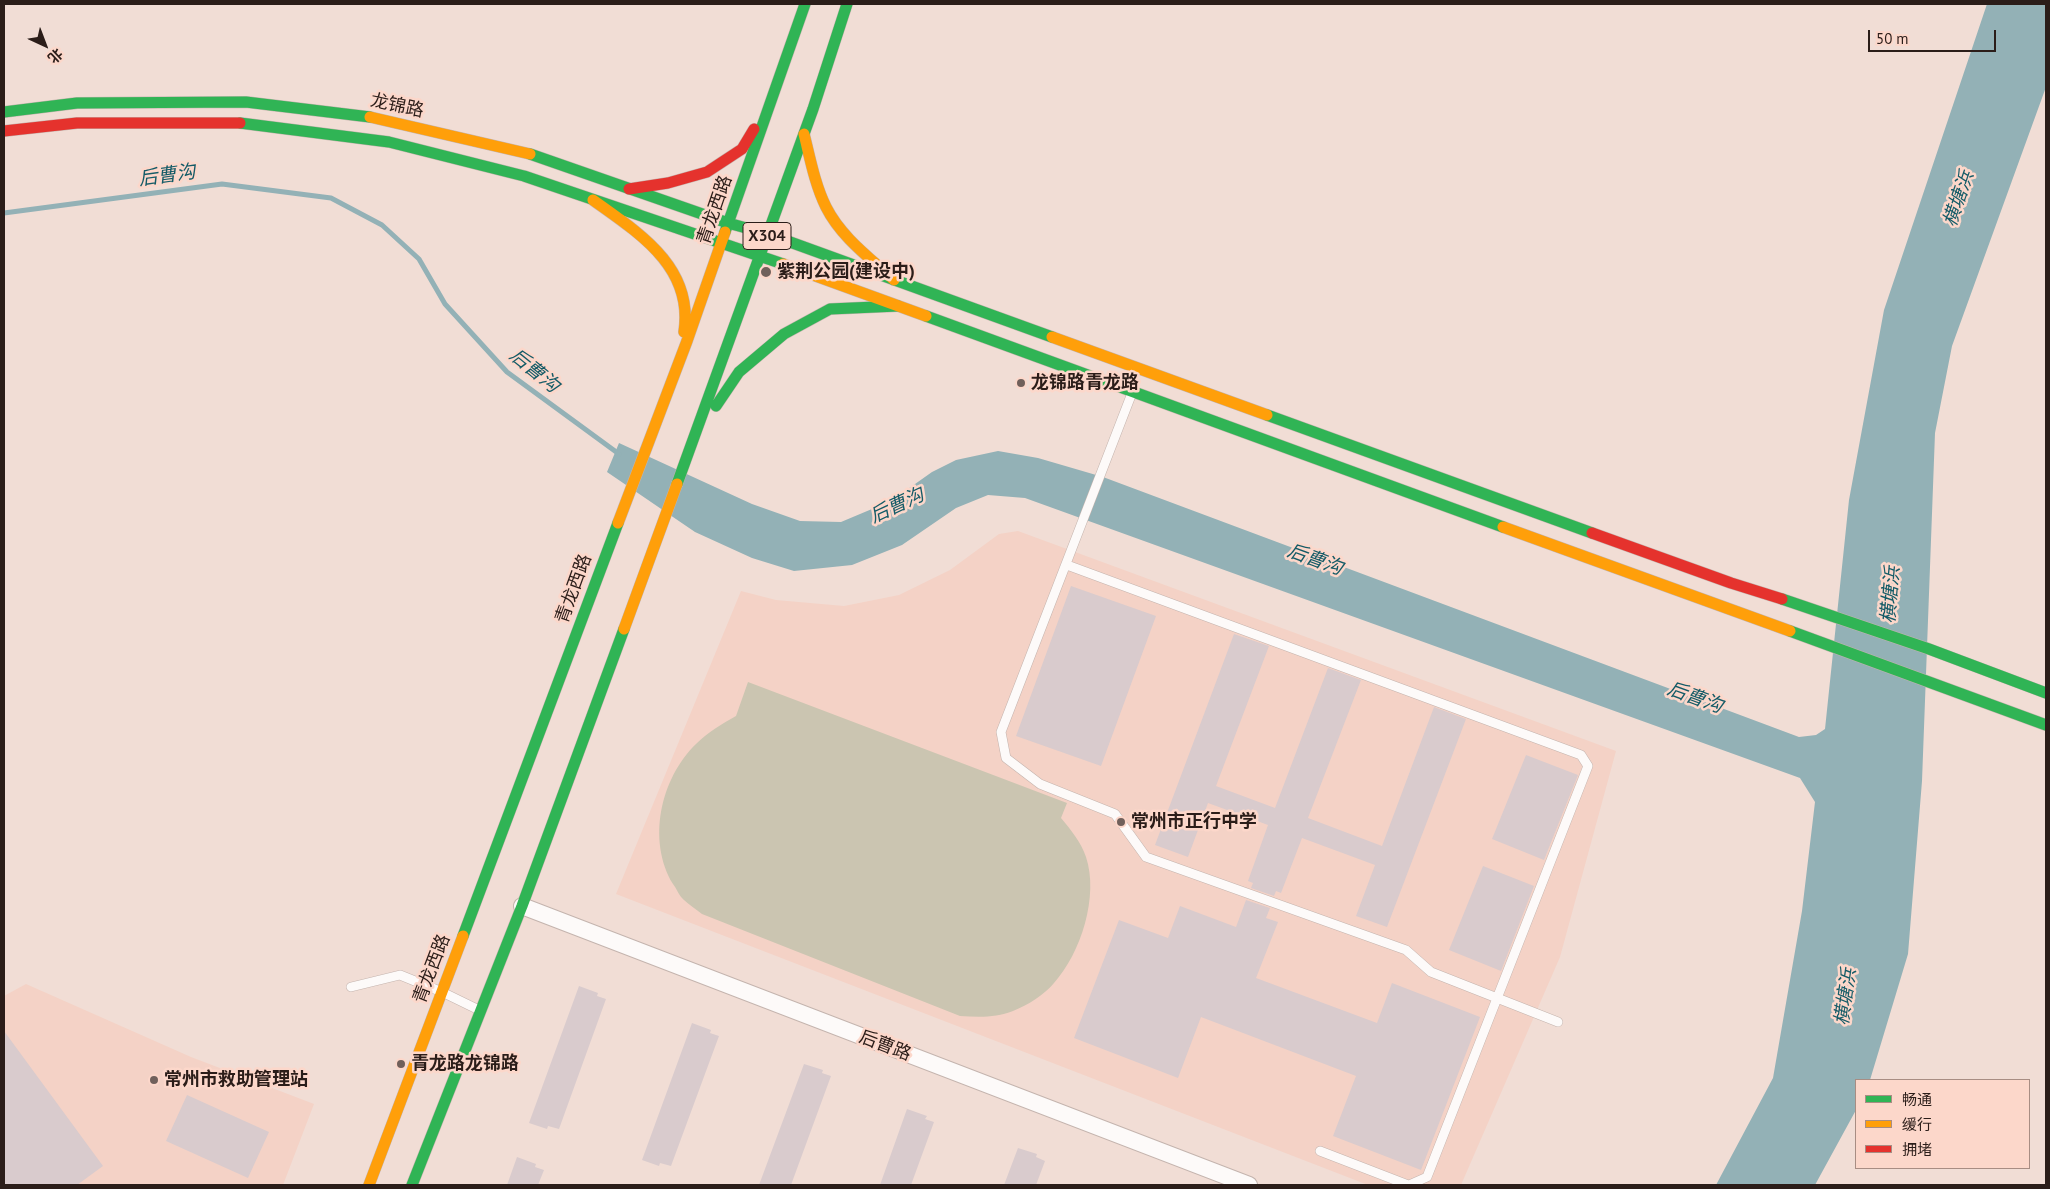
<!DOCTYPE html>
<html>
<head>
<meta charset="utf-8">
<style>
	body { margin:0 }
	#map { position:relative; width:2050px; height:1189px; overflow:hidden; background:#f1ddd5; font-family:"PT Sans","Noto Sans SC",sans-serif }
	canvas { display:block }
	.frame { position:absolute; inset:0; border:5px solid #2b1d19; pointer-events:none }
	.legend { position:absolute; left:1855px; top:1079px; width:175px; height:90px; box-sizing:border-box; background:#fcd7ca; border:1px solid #a88d83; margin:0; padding:6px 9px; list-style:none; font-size:15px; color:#2b1d19 }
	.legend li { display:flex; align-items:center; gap:10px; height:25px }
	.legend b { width:25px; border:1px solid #a88d83 }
	.north { position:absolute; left:20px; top:20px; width:50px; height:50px; -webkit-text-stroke:4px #fcd7ca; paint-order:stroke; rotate:137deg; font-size:14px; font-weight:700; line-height:20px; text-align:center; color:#2b1d19 }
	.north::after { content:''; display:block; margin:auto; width:18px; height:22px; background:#2b1d19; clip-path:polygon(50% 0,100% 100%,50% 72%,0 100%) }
	.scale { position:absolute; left:1868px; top:30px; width:128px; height:22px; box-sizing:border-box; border:2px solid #2b1d19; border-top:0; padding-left:6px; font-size:15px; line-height:18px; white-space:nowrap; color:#2b1d19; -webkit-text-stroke:4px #fcd7ca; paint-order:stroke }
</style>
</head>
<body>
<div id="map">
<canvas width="2050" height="1189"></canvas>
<div class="frame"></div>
<ul class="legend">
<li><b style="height:6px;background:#30b455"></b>畅通</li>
<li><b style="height:6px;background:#ff9f0a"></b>缓行</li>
<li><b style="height:6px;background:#e5322d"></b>拥堵</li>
</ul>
<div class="north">北</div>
<div class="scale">50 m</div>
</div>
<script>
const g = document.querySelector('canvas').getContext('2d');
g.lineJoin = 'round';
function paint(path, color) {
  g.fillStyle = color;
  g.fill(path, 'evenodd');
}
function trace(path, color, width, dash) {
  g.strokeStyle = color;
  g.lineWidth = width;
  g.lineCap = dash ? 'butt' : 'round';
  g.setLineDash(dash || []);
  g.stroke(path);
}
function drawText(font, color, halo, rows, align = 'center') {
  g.font = font + ' "PT Sans","Noto Sans SC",sans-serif';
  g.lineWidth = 5;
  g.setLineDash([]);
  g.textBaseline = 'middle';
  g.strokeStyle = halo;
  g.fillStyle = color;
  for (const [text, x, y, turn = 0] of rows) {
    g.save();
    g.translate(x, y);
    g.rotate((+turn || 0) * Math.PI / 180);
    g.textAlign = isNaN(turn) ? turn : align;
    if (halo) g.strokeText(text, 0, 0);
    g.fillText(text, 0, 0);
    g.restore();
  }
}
const built = new Path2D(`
	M1018,531L1616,751L1560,957L1461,1185H1368L616,894L741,591L776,600L844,606L899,595L950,570L999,534Z
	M26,984L191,1057L314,1104L283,1185H4V996Z`);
const green = new Path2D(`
	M748,682L1067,803L1061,818C1071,830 1081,842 1086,857C1099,896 1081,953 1054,983C1044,995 1028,1005 1013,1011C996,1018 978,1017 960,1016L702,914C696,909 689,905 684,900C679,896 677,889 673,884C647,841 660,779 696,744C708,732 722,724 736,716Z`);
const water = new Path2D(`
	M1987,4H2046V87L1952,346L1935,433L1922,781L1908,954L1870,1080H1856V1110L1815,1185H1716L1773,1078L1802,911L1815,802L1800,778L1025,498L988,495L956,508L902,545L852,565L794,571L752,558L695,532L607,472L619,443L752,504L800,521L841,522L891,501L932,472L956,460L998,451L1038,458L1103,477L1799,737L1816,735L1825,729L1849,500L1884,310Z`);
const stream = new Path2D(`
	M4,213L222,184L331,198L382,225L419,259L445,304L507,372L619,454`);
const building = new Path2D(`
	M1071,586L1156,616L1101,766L1016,736Z
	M1234,634L1269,646L1216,786L1275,808L1328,668L1361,680L1308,818L1382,846L1434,707L1466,719L1387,927L1356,916L1375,865L1302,838L1281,893L1276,891L1274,896L1251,888L1253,883L1248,881L1268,825L1208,803L1188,857L1155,845Z
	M1526,755L1578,775L1544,860L1492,839Z
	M1483,866L1534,886L1501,971L1449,950Z
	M1246,900L1270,908L1266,918L1278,922L1256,978L1377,1023L1392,983L1480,1017L1421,1170L1333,1136L1356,1076L1201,1017L1178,1078L1074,1038L1119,920L1168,938L1180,906L1236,927Z
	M579,986L598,993L597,996L606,999L559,1129L548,1126L547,1129L529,1123Z
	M692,1023L711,1030L710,1033L719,1036L671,1166L660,1163L659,1166L642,1160Z
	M4,1031L103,1166L77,1185H4Z
	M804,1064L823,1070L822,1073L831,1076L791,1185H759Z
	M187,1095L269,1132L248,1178L166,1141Z
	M907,1109L927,1116L925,1119L934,1122L911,1185H880Z
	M1018,1148L1037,1154L1036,1157L1045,1161L1036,1185H1004Z
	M517,1157L536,1164L535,1167L544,1170L538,1185H507Z`);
const lane = new Path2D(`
	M1132,393L1001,732L1006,758L1040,784L1115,814L1146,857L1406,950L1431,972L1558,1022
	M1067,565L1581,755L1588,766L1427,1177L1409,1185
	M351,987L400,975L442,992L479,1010
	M1320,1151L1408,1185`);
const street = new Path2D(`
	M522,906L1249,1185`);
const fast = new Path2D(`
	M4,112L77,103L246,102L370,117
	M240,123L389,142L524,176L783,264
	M530,154L728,223L768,234L1052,337
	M725,232L805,4
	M926,316L1503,527
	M716,406L739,372L784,334L830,309L898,306
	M1267,415L1592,533
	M677,484L813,109L847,4
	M1782,599L1929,649L2046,693
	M1790,631L2046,725
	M463,936L618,523
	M412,1185L522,906L624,629`);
const slow = new Path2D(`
	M370,117L530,154
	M804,134C810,158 815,185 826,207C841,237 870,258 894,280
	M593,200C639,233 694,267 684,332
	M783,264L926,316
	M1052,337L1267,415
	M618,523L687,341L725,232
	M1503,527L1790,631
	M624,629L677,484
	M369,1185L463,936`);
const jam = new Path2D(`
	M4,131L77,123H240
	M629,189L668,183L707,172L742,149L754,129
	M1592,533L1731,583L1782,599`);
const markers = [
	[766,272,6,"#70605b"],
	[1021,383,5,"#70605b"],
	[1121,822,5,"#70605b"],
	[401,1064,5,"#70605b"],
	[154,1080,5,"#70605b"]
];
const shields = [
	[767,236,48]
];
const shieldNames = [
	["X304",767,236]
];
const streetNames = [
	["龙锦路",397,106,12],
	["青龙西路",715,210,-71],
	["青龙西路",574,589,-70],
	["青龙西路",432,969,-69],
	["后曹路",885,1046,21]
];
const poiNames = [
	["紫荆公园(建设中)",777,272],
	["龙锦路青龙路",1031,383],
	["常州市正行中学",1131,822],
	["青龙路龙锦路",411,1064],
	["常州市救助管理站",164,1080]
];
const waterNames = [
	["后曹沟",167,176,-8],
	["横塘浜",1959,199,-71],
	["后曹沟",534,371,39],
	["后曹沟",897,506,-25],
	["后曹沟",1315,560,20],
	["横塘浜",1891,595,-85],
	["后曹沟",1695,698,20],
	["横塘浜",1846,997,-82]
];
paint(built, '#f4d2c6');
paint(green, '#cbc5b1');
paint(water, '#93b1b6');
trace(stream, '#93b1b6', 5);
paint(building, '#d9cbcd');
trace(lane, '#c4b4ae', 10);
trace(street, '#c4b4ae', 18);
trace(fast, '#c4b4ae', 12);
trace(slow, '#c4b4ae', 12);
trace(jam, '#c4b4ae', 12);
trace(lane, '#fdfaf9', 9);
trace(street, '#fdfaf9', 16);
trace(fast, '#30b455', 11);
trace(slow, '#ff9f0a', 11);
trace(jam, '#e5322d', 11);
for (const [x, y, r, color] of markers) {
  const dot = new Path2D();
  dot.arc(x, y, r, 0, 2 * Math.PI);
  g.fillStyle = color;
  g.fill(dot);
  trace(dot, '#fcd7ca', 2);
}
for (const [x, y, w] of shields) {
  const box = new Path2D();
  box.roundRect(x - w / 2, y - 13.5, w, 27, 4);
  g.fillStyle = '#fcd7ca';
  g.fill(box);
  trace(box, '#2b1d19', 1);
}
drawText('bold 16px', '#2b1d19', null, shieldNames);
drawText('18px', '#2b1d19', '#fcd7ca', streetNames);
drawText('bold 18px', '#2b1d19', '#fcd7ca', poiNames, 'left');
drawText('italic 19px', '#145b67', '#fcd7ca', waterNames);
</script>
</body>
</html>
